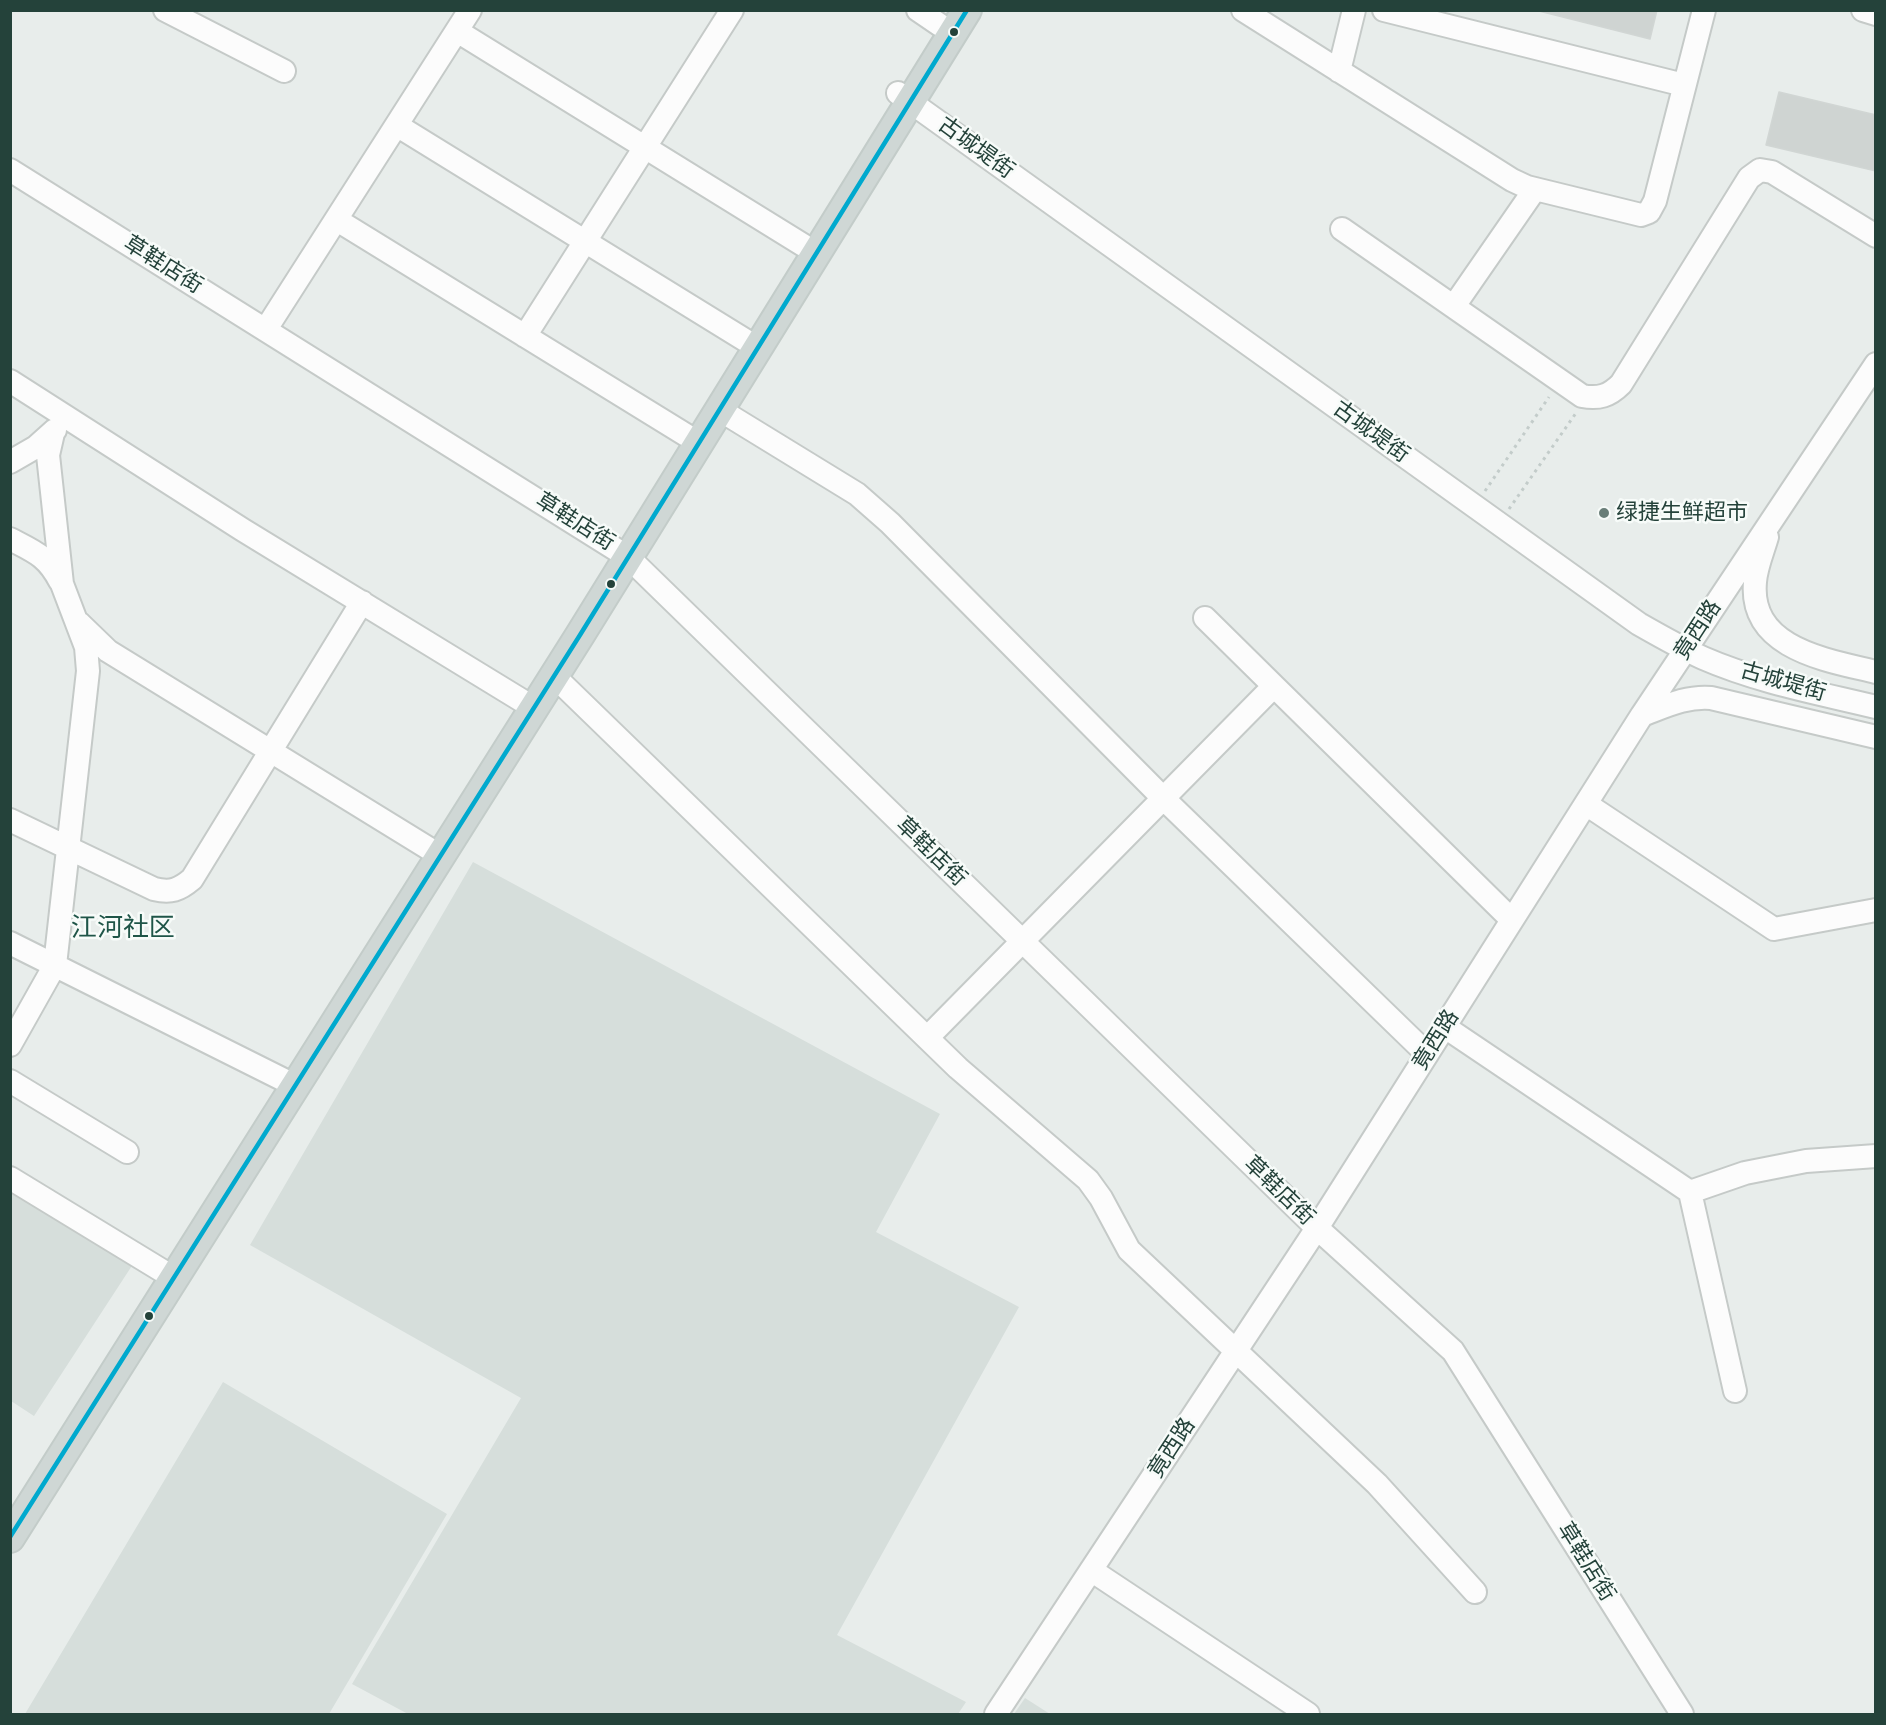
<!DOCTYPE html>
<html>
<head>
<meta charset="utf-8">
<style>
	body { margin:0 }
	#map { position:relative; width:1886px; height:1725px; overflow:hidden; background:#e8edeb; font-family:"PT Sans Narrow",sans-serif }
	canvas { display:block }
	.frame { position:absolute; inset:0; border:12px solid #24423a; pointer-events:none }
</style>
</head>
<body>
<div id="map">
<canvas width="1886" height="1725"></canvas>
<div class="frame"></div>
</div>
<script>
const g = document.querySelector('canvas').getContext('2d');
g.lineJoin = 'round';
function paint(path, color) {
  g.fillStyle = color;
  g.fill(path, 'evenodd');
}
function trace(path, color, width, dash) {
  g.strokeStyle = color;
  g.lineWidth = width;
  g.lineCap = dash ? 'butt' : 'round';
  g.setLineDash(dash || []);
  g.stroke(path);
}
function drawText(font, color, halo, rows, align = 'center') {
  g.font = font + ' "PT Sans Narrow","Noto Sans SC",sans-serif';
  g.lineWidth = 5;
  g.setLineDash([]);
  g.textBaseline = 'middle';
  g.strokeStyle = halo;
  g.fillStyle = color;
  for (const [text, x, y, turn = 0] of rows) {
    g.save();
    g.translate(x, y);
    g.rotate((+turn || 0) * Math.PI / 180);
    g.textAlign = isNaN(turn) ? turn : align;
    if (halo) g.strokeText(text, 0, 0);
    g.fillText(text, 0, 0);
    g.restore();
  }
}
const built = new Path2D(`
	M473,862L940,1114L876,1232L1019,1307L837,1635L966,1702L958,1714H408L352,1684L521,1398L250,1245Z
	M10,1180L137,1258L34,1416L11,1401Z
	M223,1382L447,1514L329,1714H25Z
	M1025,1698L1050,1714H1014Z`);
const building = new Path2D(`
	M1535,10H1657L1650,39Z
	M1779,92L1876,115V171L1766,145Z`);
const path = new Path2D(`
	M1485,491L1549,397
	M1509,509L1576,413`);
const minor = new Path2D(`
	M165,10L284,71
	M918,10L940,25
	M1243,10L1512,180L1527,187L1641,215L1649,212L1655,201L1704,10
	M1384,10L1684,85
	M1863,10L1876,14
	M457,31L803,245
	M1339,71L1354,10
	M898,93L1639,624C1660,636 1681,648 1703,658C1758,682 1818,693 1876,707
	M398,126L745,340
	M10,170L628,557L1317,1228L1453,1351L1682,1714
	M337,220L686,435
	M1342,229L1582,396C1599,399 1609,396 1621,384L1749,178L1760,170L1772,172L1876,236
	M1454,306L1535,189
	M266,329L470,10
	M525,336L732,10
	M10,381L243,530L521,700
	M720,410L857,494L890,523L1163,798L1427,1054
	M10,462L36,447L55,430
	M1767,537C1763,551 1756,567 1755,582C1749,649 1827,660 1876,672
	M10,539C35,552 47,556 60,581
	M1205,618L1274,686
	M79,623L108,651L428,848
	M554,676L958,1068L1088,1180L1101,1198L1129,1250L1377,1484L1475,1592
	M1642,715C1666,706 1686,696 1711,698L1876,737
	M1586,804L1774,929L1876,910
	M10,820L154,889C171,893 179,890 192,879L362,602
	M10,943L296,1086
	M1445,1027L1690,1192L1745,1173L1806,1161L1876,1156
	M927,1038L1274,686L1512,920
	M10,1045L55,965L88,671L86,647L62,584L48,455L53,433
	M10,1081L127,1152
	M10,1178L161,1270
	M1690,1192L1735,1391
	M1091,1570L1308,1714
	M996,1714L1317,1228L1642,715L1876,364`);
const major = new Path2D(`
	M10,1538L580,635L967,10`);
const bus1 = new Path2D(`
	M10,1537L580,635L967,10`);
const markers = [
	[954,32,5,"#24423a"],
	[1604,513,6,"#697e78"],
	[611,584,5,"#24423a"],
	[149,1316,5,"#24423a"]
];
const streetNames = [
	["古城堤街",976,148,36],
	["草鞋店街",163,265,32],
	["古城堤街",1371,432,36],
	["草鞋店街",575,522,32],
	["竟西路",1698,630,-57],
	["古城堤街",1783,682,16],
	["草鞋店街",931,852,44],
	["竟西路",1436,1040,-58],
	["草鞋店街",1279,1191,44],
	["竟西路",1172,1448,-57],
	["草鞋店街",1586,1562,58]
];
const poiNames = [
	["绿捷生鲜超市",1616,513]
];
const quarterNames = [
	["江河社区",123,929]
];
paint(built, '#d6dedb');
paint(building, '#cfd4d2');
trace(building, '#d1d6d4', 1.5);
trace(minor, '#c5cac8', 26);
trace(major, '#c3ccc9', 32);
trace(path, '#c3ccca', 3, [3, 4.5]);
trace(minor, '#fcfcfc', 22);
trace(major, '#cfd7d5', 28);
trace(bus1, '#00a9ce', 4.5);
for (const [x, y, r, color] of markers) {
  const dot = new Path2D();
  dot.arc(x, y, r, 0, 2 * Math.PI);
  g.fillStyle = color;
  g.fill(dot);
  trace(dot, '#f7fbf9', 2);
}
drawText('22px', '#24423a', '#f7fbf9', streetNames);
drawText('22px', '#24423a', '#f7fbf9', poiNames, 'left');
drawText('26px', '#1f5548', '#f7fbf9', quarterNames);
</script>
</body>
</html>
